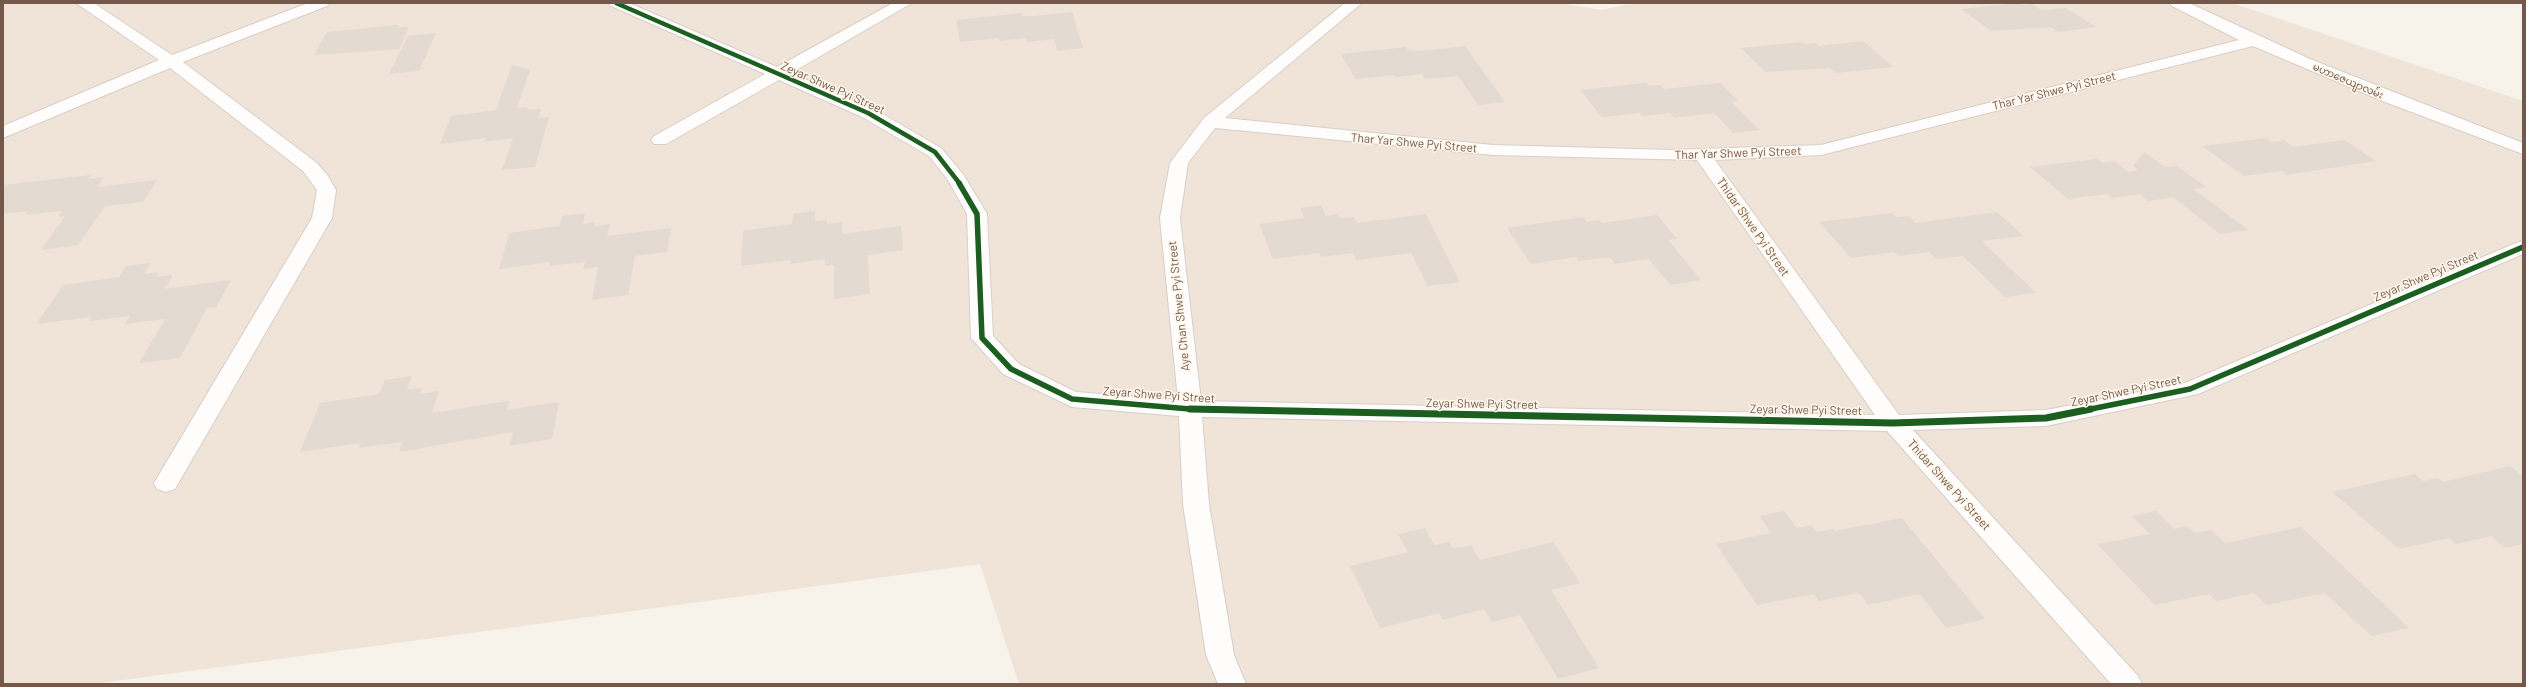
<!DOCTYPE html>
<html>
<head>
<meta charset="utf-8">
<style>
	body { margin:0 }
	#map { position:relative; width:2526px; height:687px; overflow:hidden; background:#f7f2ea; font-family:Barlow,sans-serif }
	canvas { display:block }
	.frame { position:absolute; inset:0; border:4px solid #74594a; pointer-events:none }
</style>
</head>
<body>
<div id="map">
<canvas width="2526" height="687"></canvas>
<div class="frame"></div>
</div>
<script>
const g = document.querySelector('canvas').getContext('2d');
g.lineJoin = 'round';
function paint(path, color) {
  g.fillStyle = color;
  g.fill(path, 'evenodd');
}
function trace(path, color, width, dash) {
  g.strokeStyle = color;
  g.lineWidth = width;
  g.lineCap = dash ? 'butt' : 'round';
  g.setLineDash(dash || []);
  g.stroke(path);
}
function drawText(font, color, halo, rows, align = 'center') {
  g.font = font + ' Barlow,"Noto Sans Myanmar",sans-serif';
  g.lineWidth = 3;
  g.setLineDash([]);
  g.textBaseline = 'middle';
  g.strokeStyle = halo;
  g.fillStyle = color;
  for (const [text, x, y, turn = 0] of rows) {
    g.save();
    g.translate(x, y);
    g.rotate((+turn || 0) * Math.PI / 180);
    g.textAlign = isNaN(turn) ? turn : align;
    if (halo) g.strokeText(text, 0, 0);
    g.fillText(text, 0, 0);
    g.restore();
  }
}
const residential = new Path2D(`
	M3,3H1560L1601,10L1634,3H2232L2523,101V684H1019L980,564L94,684H3Z`);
const building = new Path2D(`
	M2017,3L2022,5L2032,4L2041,10L2066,8L2096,27L2058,32L2051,27L1991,31L1961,9Z
	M1072,12L1083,48L1057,51L1054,39L1027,42L1026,38L999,41V38L960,42L956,20L1022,13V16H1034Z
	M399,25L397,28L409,26L399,49L314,55L327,32Z
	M436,33L419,71L389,74L408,36Z
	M1863,41L1893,67L1836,73L1830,68L1766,72L1741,48L1802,42L1805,44L1816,43L1819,46Z
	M1465,46L1505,102L1478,105L1458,76L1425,79L1422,74L1395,77L1393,75L1355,79L1341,54L1406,47L1408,50L1420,51Z
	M512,65L530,70L517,108L528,107L527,110L541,109L538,118L549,117L535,167L502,170L513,138L484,142L486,138L440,144L451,116L496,110Z
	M1645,83L1648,86L1660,85L1664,89L1721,83L1738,101L1732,102L1760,130L1733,133L1714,113L1674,118L1670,113L1642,116L1640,113L1602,117L1580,90Z
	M2267,138L2272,142L2284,140L2293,147L2344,140L2376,161L2287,175L2282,171L2244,176L2202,146Z
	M2144,152L2165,167L2177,166L2206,187L2193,189L2249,230L2220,234L2173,197L2148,201L2140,194L2112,198L2107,194L2068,199L2030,167L2097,159L2103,163L2114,161L2128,172L2138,170L2133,166Z
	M91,175L88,179L104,177L97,187L157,180L143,202L105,206L78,245L41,250L65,216L58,217L62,211L26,215L29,211L3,214V185Z
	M1321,205L1326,216L1338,214L1340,218L1354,217L1357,223L1426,214L1460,282L1428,286L1411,253L1357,260L1353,253L1321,257L1319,253L1273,259L1259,224L1305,218L1300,208Z
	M815,211V221L827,220V224L842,222V234L901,226L903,250L868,255L870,294L834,299V265L825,266V259L791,264V260L741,266L743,231L792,224L793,214Z
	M1997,212L2023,236L1982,241L2036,293L2005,297L1963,256L1936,259L1929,252L1899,256L1894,252L1851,258L1819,222L1892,213L1896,217L1909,216L1916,223Z
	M585,213L583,224L595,222V226L610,224L607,236L671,228L667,252L635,256L628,295L592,300L598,267L583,269L585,262L549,266L550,262L499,269L509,233L560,226L562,216Z
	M1657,215L1677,239L1668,240L1701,280L1670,285L1649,259L1615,264L1610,257L1579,261L1576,257L1531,264L1507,228L1583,217L1586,222L1599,220L1602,223Z
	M151,263L144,274L159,272L156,277L173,275L164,289L231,280L216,307L207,308L180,358L139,363L165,319L125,324L130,316L89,321L92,317L36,324L63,285L119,277L126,266Z
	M412,376L407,390L422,388L420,394L439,391L432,413L509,401L507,410L559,402L552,439L510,446L513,432L399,452L402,442L359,448L361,443L300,452L320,403L379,394L385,380Z
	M2510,466L2523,476V544L2505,548L2491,536L2456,544L2449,538L2399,549L2332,492L2415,474L2423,481L2438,478L2443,482Z
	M1784,511L1797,528L1811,525L1817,532L1833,529L1835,531L1902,518L1985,619L1946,628L1920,594L1868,605L1859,593L1819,601L1814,594L1757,605L1716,544L1771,533L1759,516Z
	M2156,511L2174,529L2187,526L2195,533L2211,530L2225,543L2301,527L2409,628L2372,636L2325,593L2267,605L2254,593L2216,601L2209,594L2155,605L2097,544L2150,534L2132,516Z
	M1425,528L1434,545L1449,542L1453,549L1471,545L1480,560L1553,542L1580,583L1551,590L1599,668L1558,679L1520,615L1492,622L1484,609L1443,620L1439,613L1380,628L1350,566L1408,552L1398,534Z`);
const street = new Path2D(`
	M76,3H94L172,55L308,3H330L327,6L183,62L317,163L328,176L336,190L332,218L175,489L166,492L157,489L154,483L312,218L317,190L303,171L170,68L3,138V126L159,60Z
	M608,3H629L777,67L893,3H912L791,73L874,109L941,148L963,174L987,214L993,336L1019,364L1076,392L1178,400L1160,218L1170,163L1204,118L1345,3H1362L1225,118L1493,145L1671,150L1821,145L2239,40L2172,6L2169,3H2189L2310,59L2523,143V154L2385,102L2253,46L1821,155L1715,160L1899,415L2046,410L2185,383L2516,243L2523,241V254L2198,394L2046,426L1913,430L2138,676L2142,684H2111L1887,431L1202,417L1209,504L1234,655L1246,684H1218L1206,655L1183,504L1179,416L1072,407L1003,374L971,338L967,214L948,180L929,156L862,117L779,80L666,144H654L651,140L654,136L765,74L611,6ZM1215,128L1493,155L1697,160L1875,415L1201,401L1180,218L1188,163Z`);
const cyclewayFar2 = new Path2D(`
	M616,3L868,113L935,152L960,184`);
const cyclewayFar1 = new Path2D(`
	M959,183L977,214L982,338L1011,369L1072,399L1190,409L1239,410
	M2086,410L2190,389L2523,247`);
const cycleway = new Path2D(`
	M1190,409L1893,423L2046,418L2091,409`);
const farStreetnames = [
	["မဟာဇေယျာလမ်း",2348,81,23]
];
const streetNames = [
	["Zeyar Shwe Pyi Street",833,88,24],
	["Thar Yar Shwe Pyi Street",2054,91,-14],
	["Thar Yar Shwe Pyi Street",1414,143,5],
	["Thar Yar Shwe Pyi Street",1738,153,-2],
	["Thidar Shwe Pyi Street",1753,227,55],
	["Zeyar Shwe Pyi Street",2426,276,-23],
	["Aye Chan Shwe Pyi Street",1179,306,-96],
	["Zeyar Shwe Pyi Street",2126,391,-12],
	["Zeyar Shwe Pyi Street",1159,395,4],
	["Zeyar Shwe Pyi Street",1482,404,1],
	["Zeyar Shwe Pyi Street",1806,410,1],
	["Thidar Shwe Pyi Street",1949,485,48]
];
paint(residential, '#f0e4d8');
paint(building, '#e3dad2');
trace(street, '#d6cfc9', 2);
paint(street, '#fefdfc');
trace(cyclewayFar2, '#1b5e20', 4.5);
trace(cyclewayFar1, '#1b5e20', 5.5);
trace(cycleway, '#1b5e20', 7);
drawText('10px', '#74594a', '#fff7eb', farStreetnames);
drawText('12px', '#74594a', '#fff7eb', streetNames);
</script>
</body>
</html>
